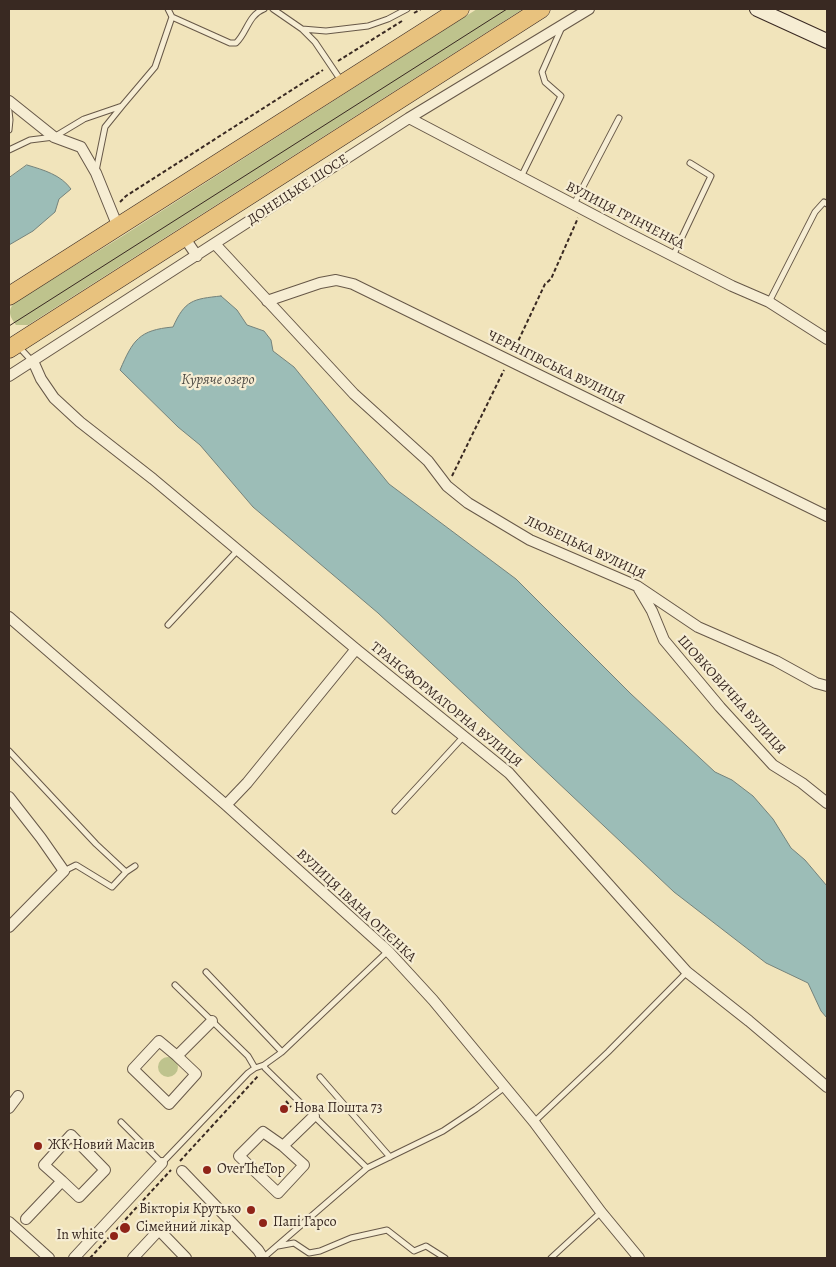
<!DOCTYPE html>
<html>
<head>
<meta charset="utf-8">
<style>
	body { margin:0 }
	#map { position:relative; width:836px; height:1267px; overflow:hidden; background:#f1e4bb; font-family:Alegreya,serif }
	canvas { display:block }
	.frame { position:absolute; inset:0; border:10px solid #392922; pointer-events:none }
</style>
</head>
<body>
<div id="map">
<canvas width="836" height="1267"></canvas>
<div class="frame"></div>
</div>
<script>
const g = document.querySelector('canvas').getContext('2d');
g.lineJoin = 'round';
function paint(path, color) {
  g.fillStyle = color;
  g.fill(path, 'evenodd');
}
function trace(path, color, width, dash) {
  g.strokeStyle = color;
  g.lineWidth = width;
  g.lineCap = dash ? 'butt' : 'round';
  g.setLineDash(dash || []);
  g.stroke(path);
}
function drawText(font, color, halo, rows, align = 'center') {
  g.font = font + ' Alegreya,serif';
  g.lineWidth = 4.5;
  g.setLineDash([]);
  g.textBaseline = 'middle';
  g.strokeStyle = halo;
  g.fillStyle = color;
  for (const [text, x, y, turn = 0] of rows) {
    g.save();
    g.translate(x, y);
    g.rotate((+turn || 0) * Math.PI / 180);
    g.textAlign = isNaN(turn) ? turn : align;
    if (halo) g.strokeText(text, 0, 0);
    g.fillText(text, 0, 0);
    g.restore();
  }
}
const green = new Path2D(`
	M477,9H523L28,325H16C10,317 7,311 14,303L121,237Z
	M158 1067a10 10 0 1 1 20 0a10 10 0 1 1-20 0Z`);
const water = new Path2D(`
	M27,165C44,170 61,175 71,189L59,199L55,212L33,231L9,245V178Z
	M221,296L237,310L247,325L264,331L271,340L273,351L294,367L389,484L516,579L631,694L715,772L732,780L753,796L773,819L791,848L805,860L827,886V1018L821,1011L808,983L766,963L674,892L378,613L253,507L200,445L178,427L120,370C133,340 139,330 173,327C185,300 193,299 221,296Z`);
const path = new Path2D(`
	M414,13L421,9
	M338,61L402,21
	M120,202L126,196L323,70
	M513,352L545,284L551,279L578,218
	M452,476L504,370
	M286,1101L291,1107
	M180,1161L258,1076
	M90,1258L171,1170`);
const lane = new Path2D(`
	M273,9L302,29L326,31L368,26L388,19L407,9
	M172,17L230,43H236C247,33 248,15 264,9
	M302,29L315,42L342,82
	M9,111L10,120L9,130
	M9,150L30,140L54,137L84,119L122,106L155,67L172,17L168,9
	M96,171L105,127L122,106
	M521,177L561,96L545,82L542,72L562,27
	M574,204L619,118
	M673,256L711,176L690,163
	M769,302L815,212L824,202L827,204
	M19,347L32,361
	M168,625L237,551
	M9,751L96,844L126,872
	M395,811L464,736
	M64,871L76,865L112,887L126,872L135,866
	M206,972L282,1052
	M175,985L248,1056L255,1068
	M264,1065L265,1068L367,1168
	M320,1077L390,1157
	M121,1122L162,1163L248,1073L255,1068L264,1065L282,1052L388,951
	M534,1122L608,1052L687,972
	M278,1246L294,1243L309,1253L320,1251L351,1238L387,1230L414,1251L426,1246L445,1258
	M263,1258L367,1168L443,1131L476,1109L505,1087
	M551,1258L601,1212`);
const street = new Path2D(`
	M9,101L54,137L81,147L96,173L118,227
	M409,118L626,232L732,286L769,302L827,339
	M184,237L197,256
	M215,244L354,394L428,461L447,486L468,503L530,540L637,586L698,627L776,661L816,683L827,686
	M267,301L320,283L336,280L353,284L827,516
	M33,361L41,379L54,398L80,422L153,479L356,649L509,773L687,972L749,1021L827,1087
	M9,376L409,118L589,9
	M639,589L652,611L664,640L720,707L773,765L802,783L827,803
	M9,617L226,805L388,951L433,1000L534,1122L601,1212L639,1258
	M9,797L41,838L64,871L9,927
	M226,805L247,783L356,649
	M177,1056L159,1041L133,1069L169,1104L196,1074L177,1056L212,1021
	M9,1108L18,1096
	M283,1146L263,1132L239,1156L278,1193L304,1165L283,1146L314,1116
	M182,1171L258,1250L263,1258
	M26,1219L62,1181L79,1197L105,1170L71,1135L44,1165L62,1181
	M9,1222L49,1258
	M74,1258L162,1163
	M133,1258L159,1230L186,1258`);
const secondary = new Path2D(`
	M757,9L827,41`);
const highway = new Path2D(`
	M9,296L460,9
	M9,349L541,9`);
const tram = new Path2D(`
	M9,326L507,9`);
const markers = [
	[284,1109,5,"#8f2418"],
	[38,1146,5,"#8f2418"],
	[207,1170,5,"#8f2418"],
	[251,1210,5,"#8f2418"],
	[263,1223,5,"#8f2418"],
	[125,1228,6,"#8f2418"],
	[114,1236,5,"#8f2418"]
];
const streetNames = [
	["ДОНЕЦЬКЕ ШОСЕ",298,190,-33],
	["ВУЛИЦЯ ГРІНЧЕНКА",625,216,27],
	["ЧЕРНІГІВСЬКА ВУЛИЦЯ",556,368,26],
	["ЛЮБЕЦЬКА ВУЛИЦЯ",585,548,25],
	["ШОВКОВИЧНА ВУЛИЦЯ",731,695,48],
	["ТРАНСФОРМАТОРНА ВУЛИЦЯ",446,705,39],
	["ВУЛИЦЯ ІВАНА ОГІЄНКА",356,906,43]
];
const poiNames = [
	["Нова Пошта 73",294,1109],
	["ЖК Новий Масив",48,1146],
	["OverTheTop",217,1170],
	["Вікторія Крутько",241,1210,"right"],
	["Папі Гарсо",273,1223],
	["Сімейний лікар",136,1228],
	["In white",104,1236,"right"]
];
const waterNames = [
	["Куряче озеро",218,380]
];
paint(green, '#bec38d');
paint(water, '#9cbdb7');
trace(water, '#74827b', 1);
trace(lane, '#675848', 7);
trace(street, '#675848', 12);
trace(secondary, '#392922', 16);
trace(highway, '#392922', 19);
trace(path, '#392922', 2, [4, 2.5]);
trace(lane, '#f6edd3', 5);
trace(street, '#f6edd3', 10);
trace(secondary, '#f6edd3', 14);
trace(highway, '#e8c27e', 18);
trace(tram, '#392922', 1);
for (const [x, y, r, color] of markers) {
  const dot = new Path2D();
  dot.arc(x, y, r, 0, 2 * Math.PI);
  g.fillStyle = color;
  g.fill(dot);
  trace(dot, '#f6edd3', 2);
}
drawText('14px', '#392922', '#f6edd3', streetNames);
drawText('14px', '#392922', '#f6edd3', poiNames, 'left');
drawText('italic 15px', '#524e47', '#f6edd3', waterNames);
</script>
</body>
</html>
